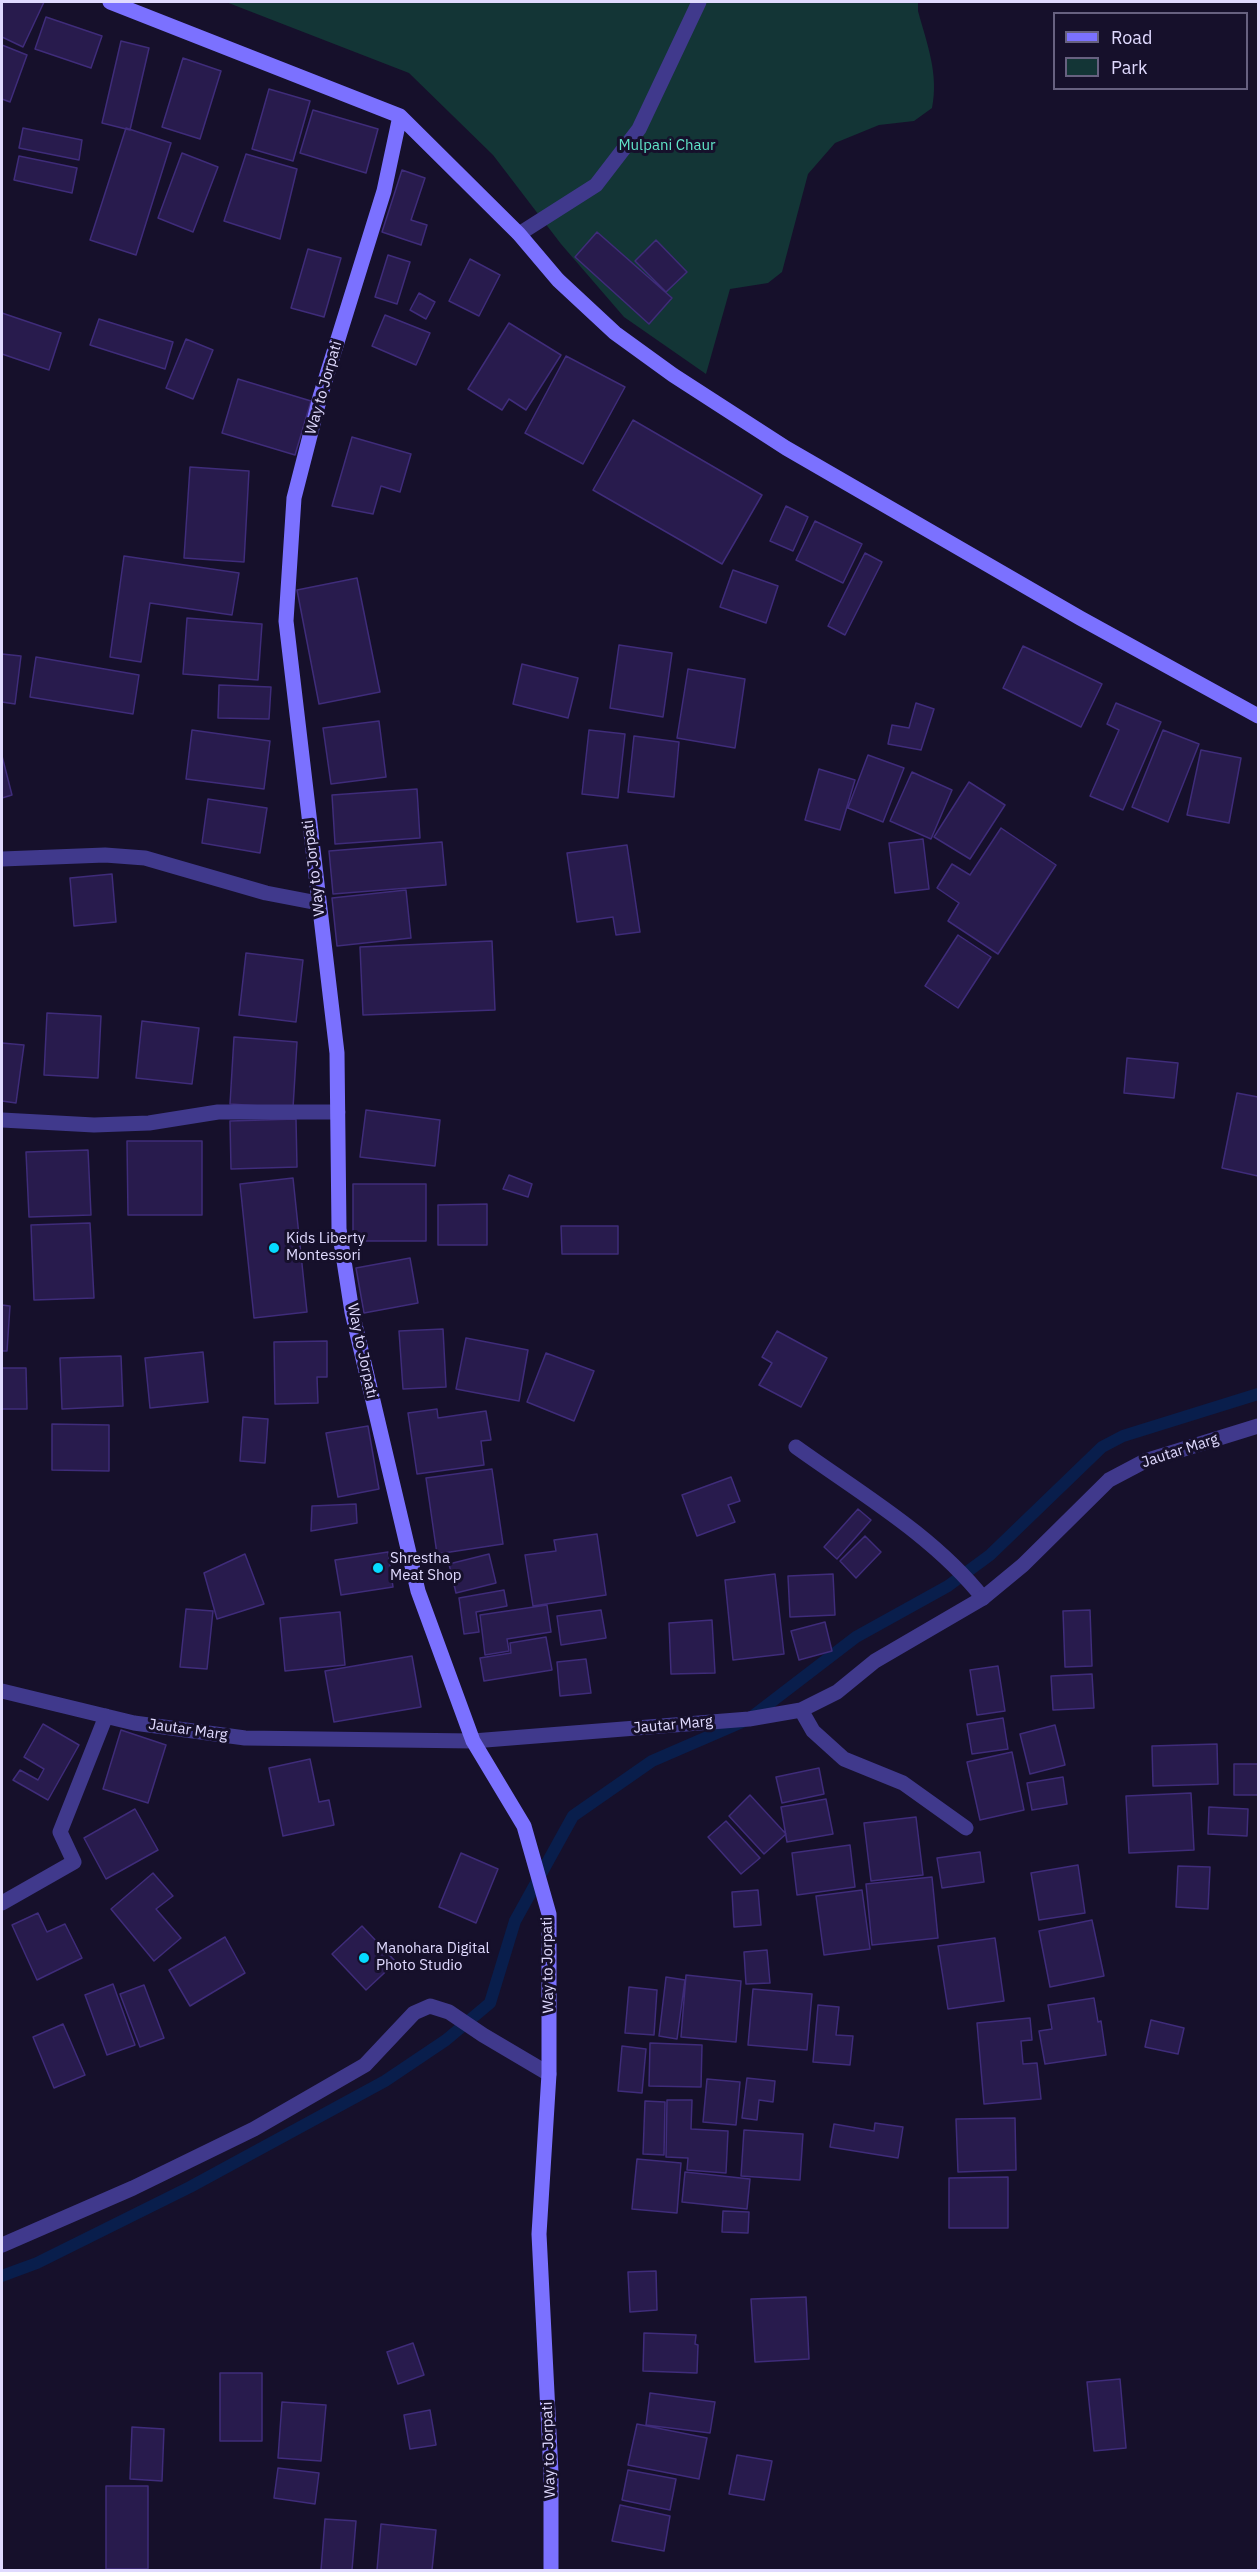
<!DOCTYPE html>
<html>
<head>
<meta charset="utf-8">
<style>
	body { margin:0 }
	#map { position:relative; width:1260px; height:2572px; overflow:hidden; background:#16102b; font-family:"IBM Plex Sans",sans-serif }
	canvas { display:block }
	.frame { position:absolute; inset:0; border:3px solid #e0daff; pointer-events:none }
	.legend { position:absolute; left:1053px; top:12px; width:195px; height:78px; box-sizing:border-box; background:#16102b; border:2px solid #676180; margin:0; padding:8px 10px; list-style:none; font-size:18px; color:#e0daff }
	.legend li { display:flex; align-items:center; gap:12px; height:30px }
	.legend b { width:30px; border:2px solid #676180 }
</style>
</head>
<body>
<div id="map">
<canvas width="1260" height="2572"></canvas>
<div class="frame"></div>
<ul class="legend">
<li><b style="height:8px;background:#7b71ff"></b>Road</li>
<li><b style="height:16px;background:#133536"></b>Park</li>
</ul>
</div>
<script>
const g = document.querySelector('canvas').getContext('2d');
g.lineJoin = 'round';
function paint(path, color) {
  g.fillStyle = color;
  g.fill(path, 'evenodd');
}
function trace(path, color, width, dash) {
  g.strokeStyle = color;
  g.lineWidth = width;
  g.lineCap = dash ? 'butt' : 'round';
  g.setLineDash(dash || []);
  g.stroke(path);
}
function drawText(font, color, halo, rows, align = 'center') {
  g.font = font + ' "IBM Plex Sans",sans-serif';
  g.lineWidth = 6;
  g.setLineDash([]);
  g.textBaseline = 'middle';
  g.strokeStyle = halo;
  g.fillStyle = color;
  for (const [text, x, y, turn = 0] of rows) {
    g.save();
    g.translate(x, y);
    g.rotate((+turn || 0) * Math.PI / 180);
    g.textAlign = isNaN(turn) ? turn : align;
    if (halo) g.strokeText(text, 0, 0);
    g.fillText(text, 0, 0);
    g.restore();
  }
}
const green = new Path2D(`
	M226,2H918V11C927,44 939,74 932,108L914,121L879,125L835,143L808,174L782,272L768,283L730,289L706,374L624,317L561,244L493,155L409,73Z`);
const stream = new Path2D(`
	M2,2276L37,2263L190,2187L385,2081L446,2040L490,2003L515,1921L573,1816L652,1761L749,1719L856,1637L948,1586L990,1555L1102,1447L1123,1436L1258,1394`);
const building = new Path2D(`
	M2,2H44L23,47L2,37Z
	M46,17L102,36L91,68L35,49Z
	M121,41L149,48L130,130L102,123Z
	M2,45L27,55L10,102L2,99Z
	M183,58L221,71L200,139L162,127Z
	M269,89L310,101L293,161L252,149Z
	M313,110L378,129L366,173L300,153Z
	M23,128L82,140L79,160L19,148Z
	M126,128L171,143L136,255L90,240Z
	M182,153L218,167L193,232L158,218Z
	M246,154L297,169L280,239L224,221Z
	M19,156L77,168L72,193L14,180Z
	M402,170L425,178L411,220L427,225L421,245L382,232Z
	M597,232L672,298L649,324L575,257Z
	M656,240L687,272L666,292L635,261Z
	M308,249L341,258L324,317L291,308Z
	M388,255L410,262L397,304L375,297Z
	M470,259L500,275L479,316L449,301Z
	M419,293L435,302L426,319L410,310Z
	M2,313L61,333L49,370L2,354Z
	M385,315L430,333L416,365L372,346Z
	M99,319L173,342L165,369L90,345Z
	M509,323L561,355L526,410L509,399L502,410L468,389Z
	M186,339L213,350L193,399L166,388Z
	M566,356L625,387L583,464L525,433Z
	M238,379L311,401L295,455L222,433Z
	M633,420L762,495L722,564L593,490Z
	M352,437L411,454L400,492L381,486L373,514L332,506Z
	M190,467L249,471L244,562L184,558Z
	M786,506L808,517L793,551L770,541Z
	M815,521L862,544L843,583L796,560Z
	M865,553L882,562L845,635L828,626Z
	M124,556L239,573L232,615L150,603L141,662L110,657Z
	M733,570L778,586L766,623L720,607Z
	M357,578L380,692L319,704L297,590Z
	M187,618L262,624L258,680L183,674Z
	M619,645L672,653L663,717L610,708Z
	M1023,646L1102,684L1081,727L1003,688Z
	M2,654L21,656L15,704L2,702Z
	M36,657L139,675L133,714L30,697Z
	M522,664L578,678L568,718L513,704Z
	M688,669L745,679L735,748L677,738Z
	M219,685L271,687L269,719L218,718Z
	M916,703L934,709L921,750L888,744L892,725L909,728Z
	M1116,703L1161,722L1123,810L1090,796L1119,730L1107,724Z
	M379,721L386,777L331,784L323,728Z
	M192,730L270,741L264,789L186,779Z
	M589,730L625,734L618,798L582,794Z
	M1163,730L1199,744L1168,822L1132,807Z
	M634,736L679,742L674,797L628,792Z
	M1201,750L1241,758L1229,823L1187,815Z
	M868,755L904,768L883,822L848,808Z
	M2,756L12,795L2,798Z
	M819,769L855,780L840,830L805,820Z
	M912,772L952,790L931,839L890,821Z
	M969,782L1005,805L970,859L934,837Z
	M417,789L420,838L335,844L332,795Z
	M208,799L267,808L260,853L202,843Z
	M1001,828L1056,865L998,954L948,921L959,903L937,888L952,864L970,875Z
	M923,839L929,889L895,893L889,843Z
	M442,842L446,885L333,894L329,851Z
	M627,845L640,932L616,935L613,917L577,922L567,853Z
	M112,874L116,922L74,926L70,878Z
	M406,890L411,938L337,946L332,898Z
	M958,935L991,957L958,1008L925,986Z
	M492,941L495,1010L363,1015L360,947Z
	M246,953L303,960L296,1022L239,1015Z
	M47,1013L101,1016L98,1078L44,1075Z
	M142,1021L199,1028L192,1084L136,1078Z
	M234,1037L297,1042L293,1108L230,1104Z
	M2,1043L24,1045L16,1103L2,1101Z
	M1127,1058L1178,1063L1174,1098L1124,1093Z
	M1237,1093L1258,1097V1176L1222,1168Z
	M366,1110L440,1120L435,1166L360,1157Z
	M296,1119L297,1167L231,1169L230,1121Z
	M127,1141H202V1215H128Z
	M88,1150L91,1215L29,1217L26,1152Z
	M509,1175L532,1184L528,1197L503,1189Z
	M293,1178L307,1312L254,1318L240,1184Z
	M353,1184H426V1241H353Z
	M487,1204V1245H438V1205Z
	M90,1223L94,1298L34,1300L31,1225Z
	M561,1226H618V1254H562Z
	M410,1258L418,1303L364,1313L356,1268Z
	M2,1305L10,1306L7,1351H2Z
	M443,1329L446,1387L403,1389L399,1331Z
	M777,1331L827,1358L801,1407L759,1385L772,1363L762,1357Z
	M466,1338L528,1350L519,1401L456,1389Z
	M327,1341V1377H317L318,1403L275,1404L274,1342Z
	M203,1352L208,1402L150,1408L145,1358Z
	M546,1353L594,1371L574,1421L527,1402Z
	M121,1356L123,1406L62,1409L60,1358Z
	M2,1368H26L27,1409H2Z
	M437,1409L438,1418L486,1411L491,1440L481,1441L484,1465L417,1474L408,1413Z
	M243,1417L268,1419L265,1463L240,1461Z
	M52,1424L109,1425V1471L52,1470Z
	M368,1426L379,1489L338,1497L326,1433Z
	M492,1469L503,1544L437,1554L426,1478Z
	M731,1477L740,1501L728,1505L735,1522L697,1536L682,1495Z
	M356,1504L357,1523L311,1531L312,1506Z
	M858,1509L871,1520L837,1559L824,1547Z
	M597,1534L606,1595L533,1606L525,1555L556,1551L554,1540Z
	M865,1536L881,1552L856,1578L840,1561Z
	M388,1552L393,1587L341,1595L335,1560Z
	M245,1554L264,1604L217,1619L204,1573Z
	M489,1554L496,1583L456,1593L449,1564Z
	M775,1574L784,1654L733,1660L725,1580Z
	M833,1574L835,1615L790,1617L788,1576Z
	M504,1590L507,1606L476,1612L479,1632L464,1634L459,1598Z
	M547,1605L551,1632L507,1639L509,1651L485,1655L480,1615Z
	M186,1609L213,1611L207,1669L180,1667Z
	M601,1610L606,1638L561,1645L557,1616Z
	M1090,1610L1092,1666L1065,1667L1063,1611Z
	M340,1612L345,1665L285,1671L280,1618Z
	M712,1620L715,1673L671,1674L669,1623Z
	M825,1622L832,1651L799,1660L791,1631Z
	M546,1637L552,1670L484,1681L480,1658L511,1653L510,1643Z
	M412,1656L421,1707L334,1722L325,1671Z
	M586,1659L591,1693L560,1696L557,1662Z
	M998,1666L1005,1711L977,1715L970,1670Z
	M1092,1674L1094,1708L1053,1710L1051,1676Z
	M1003,1718L1008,1749L972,1754L967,1724Z
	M43,1724L79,1745L48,1800L13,1780L20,1770L38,1780L44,1769L24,1757Z
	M1055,1725L1065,1765L1030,1774L1020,1734Z
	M121,1730L166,1745L148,1803L103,1789Z
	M1217,1744L1218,1784L1153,1786L1152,1746Z
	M1012,1752L1024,1810L980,1820L967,1762Z
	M310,1759L319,1802L329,1800L334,1825L283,1836L269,1768Z
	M1234,1764H1258V1795H1234Z
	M819,1768L824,1794L782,1803L776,1777Z
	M1063,1777L1067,1804L1032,1810L1027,1783Z
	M1191,1793L1194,1850L1129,1853L1126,1796Z
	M750,1795L786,1834L764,1854L729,1816Z
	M826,1799L833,1834L787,1842L781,1807Z
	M1209,1807L1248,1809L1247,1836L1208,1834Z
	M135,1809L158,1850L106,1879L84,1838Z
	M916,1817L923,1875L871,1881L864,1823Z
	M726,1821L760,1858L741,1874L708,1837Z
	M850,1845L855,1887L797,1895L792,1853Z
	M980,1852L984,1882L942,1888L937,1858Z
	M461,1853L498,1869L476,1923L439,1907Z
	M1078,1865L1085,1913L1039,1920L1031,1873Z
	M1178,1866L1210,1867L1208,1909L1176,1907Z
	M153,1873L173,1896L156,1909L181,1938L154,1961L111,1909Z
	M932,1877L938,1938L872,1945L866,1884Z
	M758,1890L761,1925L734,1927L732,1892Z
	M862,1890L870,1949L824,1955L816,1896Z
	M38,1913L47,1932L65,1924L82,1958L37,1980L12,1925Z
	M1092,1920L1104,1976L1050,1987L1039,1931Z
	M362,1926L396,1962L366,1990L332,1954Z
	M225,1937L245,1973L190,2006L169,1970Z
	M995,1938L1004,2001L948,2009L938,1946Z
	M767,1950L770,1983L746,1984L744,1952Z
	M686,1975L741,1981L736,2042L681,2037Z
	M666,1977L685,1980L677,2039L659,2036Z
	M113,1984L135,2045L107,2055L85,1995Z
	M144,1985L164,2038L140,2047L120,1994Z
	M629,1987L657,1990L654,2035L625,2033Z
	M753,1989L812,1994L807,2050L748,2045Z
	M1094,1998L1098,2022L1101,2021L1106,2055L1045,2064L1039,2031L1052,2029L1048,2005Z
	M818,2005L839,2007L836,2035L853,2036L850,2065L813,2062Z
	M1030,2018L1032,2040L1021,2041L1023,2064L1037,2063L1041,2099L984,2104L977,2023Z
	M1151,2020L1184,2028L1178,2054L1145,2047Z
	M63,2024L85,2075L54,2088L33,2037Z
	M650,2043L702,2045L701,2087L649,2086Z
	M622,2046L646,2049L642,2093L618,2091Z
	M747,2078L775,2081L773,2102L759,2100L757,2120L742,2118Z
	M707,2079L740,2082L736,2125L703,2122Z
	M667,2100H692L691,2129L728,2131L726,2173L687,2170L688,2158L666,2157Z
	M645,2101L665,2102L664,2155L643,2154Z
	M1015,2118L1016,2170L958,2172L956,2119Z
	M875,2123L903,2127L898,2158L830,2147L834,2124L874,2131Z
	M744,2130L803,2134L800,2180L741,2176Z
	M637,2159L681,2163L677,2213L632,2209Z
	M685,2172L750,2179L747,2209L682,2202Z
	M1008,2177V2228H949V2178Z
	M723,2211L749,2212L748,2233L722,2232Z
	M656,2271L657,2310L630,2312L628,2272Z
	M806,2297L809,2359L755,2362L751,2299Z
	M644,2333L696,2335L695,2344L698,2345L697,2373L643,2371Z
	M413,2343L424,2375L398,2384L387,2352Z
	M220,2373H262V2441H220Z
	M1120,2379L1126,2448L1094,2451L1087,2382Z
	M650,2393L715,2402L710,2433L646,2425Z
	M282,2402L326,2405L321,2461L278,2458Z
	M430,2410L436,2445L410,2449L404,2415Z
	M637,2424L707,2438L699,2479L628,2465Z
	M132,2427L164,2429L162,2481L130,2479Z
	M737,2455L772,2461L764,2500L729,2494Z
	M278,2468L319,2473L315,2504L274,2498Z
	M628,2470L676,2479L670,2510L622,2500Z
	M106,2486H148V2569H106Z
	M620,2505L670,2516L664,2551L612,2541Z
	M325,2519L356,2521L352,2570H321Z
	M381,2524L436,2530L432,2570H377Z`);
const lane = new Path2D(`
	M519,234L596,185L639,129L699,2
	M796,1447C860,1493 934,1536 983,1598`);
const street = new Path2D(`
	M2,859L105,855L145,858L266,893L318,903
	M2,1120L94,1125L149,1123L218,1112H338
	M2,1691L134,1723L245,1738L473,1741L749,1719L801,1710L837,1692L875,1661L983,1598L1023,1565L1109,1480L1145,1461L1258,1426
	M801,1710L813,1731L844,1759L903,1783L966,1828
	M2,1903L74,1862L60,1832L106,1716
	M2,2245L133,2188L254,2129L365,2065L414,2013L430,2006L449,2012L483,2035L549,2074`);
const secondary = new Path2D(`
	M110,2L400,116L519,234L558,280L615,333L673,375L786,448L1080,618L1258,716
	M400,116L384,191L320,397L294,498L286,621L337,1053L339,1229L352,1312L418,1591L473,1741L524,1826L549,1914V2074L539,2234L551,2473V2570`);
const markers = [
	[274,1248,6,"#06dbff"],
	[378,1568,6,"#06dbff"],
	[364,1958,6,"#06dbff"]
];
const parkNames = [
	["Mulpani Chaur",667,146]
];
const streetNames = [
	["Way to Jorpati",324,388,-74],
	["Way to Jorpati",314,868,-97],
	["Way to Jorpati",362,1351,78],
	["Jautar Marg",1180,1451,-18],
	["Jautar Marg",673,1725,-5],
	["Jautar Marg",188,1730,8],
	["Way to Jorpati",548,1965,-91],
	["Way to Jorpati",549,2450,-92]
];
const poiNames = [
	["Kids Liberty",286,1239],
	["Montessori",286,1256],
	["Shrestha",390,1559],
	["Meat Shop",390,1576],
	["Manohara Digital",376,1949],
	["Photo Studio",376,1966]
];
paint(green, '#133536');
trace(stream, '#091e4c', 12);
paint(building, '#281b4d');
trace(building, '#3f2c7a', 1.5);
trace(lane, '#40398c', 15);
trace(street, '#40398c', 15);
trace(secondary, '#7b71ff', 15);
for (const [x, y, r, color] of markers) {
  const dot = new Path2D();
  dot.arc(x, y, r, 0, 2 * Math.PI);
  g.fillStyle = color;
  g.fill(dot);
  trace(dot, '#16102b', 2);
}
drawText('15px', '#60e6ca', '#16102b', parkNames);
drawText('15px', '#e0daff', '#16102b', streetNames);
drawText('15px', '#e0daff', '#16102b', poiNames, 'left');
</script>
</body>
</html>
